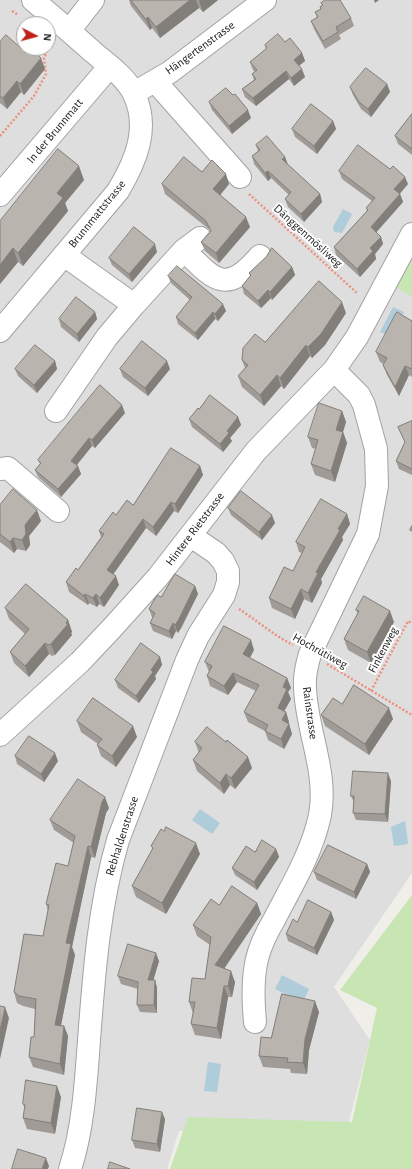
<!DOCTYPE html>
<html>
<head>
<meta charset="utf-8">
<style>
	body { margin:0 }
	#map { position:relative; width:412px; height:1169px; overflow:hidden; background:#f0eee9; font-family:"Alegreya Sans",sans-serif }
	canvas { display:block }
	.north { position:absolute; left:16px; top:16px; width:40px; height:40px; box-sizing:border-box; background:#fff; border:1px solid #a6a6a6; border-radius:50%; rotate:96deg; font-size:11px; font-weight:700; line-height:16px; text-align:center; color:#212121 }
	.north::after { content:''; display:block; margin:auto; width:14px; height:18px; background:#be2115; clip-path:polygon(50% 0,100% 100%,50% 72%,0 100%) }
</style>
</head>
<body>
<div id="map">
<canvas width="412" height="1169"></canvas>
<div class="north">N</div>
</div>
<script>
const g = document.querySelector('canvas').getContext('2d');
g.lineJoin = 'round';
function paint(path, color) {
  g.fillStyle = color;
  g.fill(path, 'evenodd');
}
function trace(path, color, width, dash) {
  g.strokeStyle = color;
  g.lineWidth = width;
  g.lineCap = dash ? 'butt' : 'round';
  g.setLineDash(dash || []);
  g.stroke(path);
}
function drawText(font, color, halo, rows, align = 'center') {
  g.font = font + ' "Alegreya Sans",sans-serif';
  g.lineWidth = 4;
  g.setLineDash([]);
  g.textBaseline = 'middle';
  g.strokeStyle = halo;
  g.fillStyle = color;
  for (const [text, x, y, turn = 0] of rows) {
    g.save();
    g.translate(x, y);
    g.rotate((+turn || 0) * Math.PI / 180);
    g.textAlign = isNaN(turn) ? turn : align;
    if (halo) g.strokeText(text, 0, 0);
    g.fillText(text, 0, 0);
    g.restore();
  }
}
const residential = new Path2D(`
	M0,0H412V234L387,281L412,297V873L334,987L370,1040L345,1137L179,1131L167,1169H0ZM24,24H48V48H24Z`);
const grass = new Path2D(`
	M412,245V297L391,284Z
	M412,895V1169H170L188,1117L352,1122L377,1008L340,990Z`);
const water = new Path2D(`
	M343,209L352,214L342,233L334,232L333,227Z
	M393,307L404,312L391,337L380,332Z
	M200,809L220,823L212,834L192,820Z
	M405,821L408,844L394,846L391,827Z
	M282,975L309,989L303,1002L275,989Z
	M208,1062L221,1064L217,1092L204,1091Z`);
const path = new Path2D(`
	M12,11L18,15
	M0,136L34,96L46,74L44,58L51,42
	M249,194L357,293
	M239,609C256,620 275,636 293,645
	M327,664L412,715
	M371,691L408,621L412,623`);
const minor = new Path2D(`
	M69,31L93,0
	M155,81L240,177
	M134,93L170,72L265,0
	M0,195L110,66
	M184,250C215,281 226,295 260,256
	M64,255L134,305L184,250L200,238
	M0,331L118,191C136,161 150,128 134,94C126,77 107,64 93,52C73,34 53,17 33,0
	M56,411L107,337L134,305
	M0,469L8,468L58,511
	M0,735L80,662L113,627L158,577L256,451L334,370L357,337L412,234
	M255,1022C253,1001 252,980 257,959C260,946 267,932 274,920C291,887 312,853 320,815C328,771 306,730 305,687C304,675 307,664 310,654L368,534L377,486L376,449L364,405L359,395L334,370
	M70,1169C83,1130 86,1082 89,1040C94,973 99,906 118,840L187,660L198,636L224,595L228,582V571L223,561L216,553L191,536`);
const wall = new Path2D(`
	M129,0H218L203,12L199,8L160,38L152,28L150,30L131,6Z
	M321,3L351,18L354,26L339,35L341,39L325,49L314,29L311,21L317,18L315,12L321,9L320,7L322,5Z
	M0,42L45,69L24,95L21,92L7,109L0,103Z
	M285,42L302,53L305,61L299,66L305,77L294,86L289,79L256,106L245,97L242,89L254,80L252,74L255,72L253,70L250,62L266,49L265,45Z
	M387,84L390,92L371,117L361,109L353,95L350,87Z
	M209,102L251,118L232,134L212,110Z
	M412,114V155L398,144L395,136Z
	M333,121L336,129L317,154L295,137L292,129Z
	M256,145L285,157L288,165L320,194L322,202L304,222L288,207L285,199L289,195L271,178L268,181L254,164L252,156L258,151Z
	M339,171L408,184L400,194L403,202L376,232L381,237L383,244L375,254L376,259L360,277L336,255L334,247L367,211L366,208L372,201L342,179Z
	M202,172L229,184L220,195L250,227L219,263L205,251L201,242L210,231V230L165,194L162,184Z
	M84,180L65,203L68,211L23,266L18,262L0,284V221Z
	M157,252L132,282L112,265L109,258Z
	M292,267L295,275L272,300L271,298L261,308L244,294L242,286L250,276L249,273Z
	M168,276L226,311L218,321L215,319L198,340L178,324L176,317L190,300L171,283Z
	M95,312L97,319L79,342L61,327L59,319Z
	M346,313L325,345L312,358L310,356L284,389L281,386L264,406L242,387L238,376L245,368L242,360L265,342Z
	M412,321V377L409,375L399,396L387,375L383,365L384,364L380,362L376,352Z
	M55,361L57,369L37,393L18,376L15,369Z
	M120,369H170L148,396L123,377Z
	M199,409L238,417L241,425L230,438L232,441L223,452L192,427L189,419Z
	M342,411L346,422L343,432L347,443L335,482L315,475L311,464L316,449L312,448L308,437Z
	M125,413L95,448L92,446L77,465L81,474L61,497L38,477L35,470L40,464L38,460Z
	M412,421V475L399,469L396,461L405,442L398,427Z
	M200,466L203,475L178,513L174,511L156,536L146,528L113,574L119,585L104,607L99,604L97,607L89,603L88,605L69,592L66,582L78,570L101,537L99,531L116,515Z
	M0,505L41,521L29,536L30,545L26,551L17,549L14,553L0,542Z
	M228,508L275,523L262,540L231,515Z
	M347,514L350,524L342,537L343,540L321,579L322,583L312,603L304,599L295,619L272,608L269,598L293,571L302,553L299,552L296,542Z
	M195,586L198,594L182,627L178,633L176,631L172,639L153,631L150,623L153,617H152L149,609L161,597Z
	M5,608L68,620L72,632L71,633L72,635L55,655L52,656L49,654L29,677L14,663L10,652L25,634L9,619Z
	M356,610L394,622L371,663L348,650L344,639L358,614Z
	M254,650L250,658L287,678L291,688L288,692L291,699L284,711L286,712L289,722L288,724H289L292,734L284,749L268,740L265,731L248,722L244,712L256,691L237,682L228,695L210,686L207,676L209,672L205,662Z
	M160,657L162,665L155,676L156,679L139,703L118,688L115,680Z
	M342,704L393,719L369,755L325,726L321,715Z
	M77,721L137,737L116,767L101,756L97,745L98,744L81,732Z
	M195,742L252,768L235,789L230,785L224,794L197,771L193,760L199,753Z
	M15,756L58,761L44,782L17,764Z
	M391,781L388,822L356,820L353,813L354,802L351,796Z
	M109,808L106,813L95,858L91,857L72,947L75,955L61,1025L64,1026L68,1036L64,1075L33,1067L29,1057L34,1037L35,1009L23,1006L17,1003L14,992L43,936L48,911L46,904L68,866L74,843L54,830L50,820Z
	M151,846L200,854L166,914L136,897L132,886L153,849Z
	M276,849L279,857L257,890L235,875L232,868L255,852Z
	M367,864L370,872L356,899L317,880L314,872Z
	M257,903L261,914L224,969L235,982L232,997H228L221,1039L195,1035L191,1024L193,1013L189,1002L205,979L210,945L197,936L193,925L219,905Z
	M331,912L334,920L317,955L288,941L286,934L297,922Z
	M159,961L153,980H155L157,988V1013L140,1012L137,1005L138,989L121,984L118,976Z
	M319,1012L309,1050L307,1074L291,1073L290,1069L263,1067L259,1056L271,1038Z
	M61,1097L55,1134L27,1129L23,1118L25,1110L23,1104Z
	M165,1119L160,1152L135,1148L132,1140Z`);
const shadedWall = new Path2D(`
	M190,0H196L199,8L160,38L156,27Z
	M200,0H218L203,12L199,1Z
	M374,0H379L375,3Z
	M148,17L152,28L150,30L146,19Z
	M302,53L305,61L297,67L294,60Z
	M41,58L45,69L24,95L20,84Z
	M302,69L305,77L294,86L291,78Z
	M286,71L289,79L256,106L253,98Z
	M17,81L21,92L7,109L3,98Z
	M387,84L390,92L371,117L368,109Z
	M248,110L251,118L232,134L229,126Z
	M333,121L336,129L317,154L314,146Z
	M285,157L288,165L282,159Z
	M79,166L84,180L65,203L68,211L23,266L18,253L57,193Z
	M268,171L271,178L268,181L265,173Z
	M226,174L229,184L217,199L213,189Z
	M405,177L408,184L397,196L394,189Z
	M320,194L322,202L304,222L301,214Z
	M400,194L403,202L374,235L371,227Z
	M246,217L250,227L219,263L216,253Z
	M381,237L383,244L375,254L376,259L360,277L357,269L370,248Z
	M155,244L157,252L132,282L129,274Z
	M13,248L18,262L0,284V265Z
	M292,267L295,275L272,300L270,292Z
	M268,290L271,298L261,308L258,301Z
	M342,302L346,313L325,345L312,358L308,347Z
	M223,304L226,311L218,321L215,314Z
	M95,312L97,319L79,342L77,334Z
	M213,312L215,319L198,340L195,333Z
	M306,345L310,356L284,389L280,378Z
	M55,361L57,369L37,393L34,385Z
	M167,361L170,369L148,396L145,388Z
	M405,366L409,375L399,396L395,387Z
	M277,375L281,386L264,406L260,395Z
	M122,405L125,413L95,448L92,440Z
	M342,411L346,422L340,441L336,430Z
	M238,417L241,425L230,438L232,441L223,452L220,444L227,431Z
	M343,432L347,443L335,482L331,471Z
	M89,438L92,446L74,468L71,461Z
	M78,466L81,474L61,497L58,489Z
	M200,466L203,475L178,513L175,504Z
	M171,502L174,511L156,536L153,527Z
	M37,510L41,521L29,536L30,545L26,551L22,540L25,525Z
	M347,514L350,524L342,537L343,540L321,579L322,583L312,603L308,593L316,572L338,529Z
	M272,515L275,523L262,540L259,532Z
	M143,519L146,528L110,579L107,570Z
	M13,538L17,549L14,553L10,542Z
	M116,576L119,585L104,607L100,598Z
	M195,586L198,594L178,633L175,625Z
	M301,589L304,599L295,619L291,609Z
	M85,594L89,603L88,605L84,596Z
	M96,594L99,604L97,607L93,598Z
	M390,611L394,622L371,663L367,652Z
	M68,620L72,632L71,633L72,635L55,655L51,644Z
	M173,623L176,631L172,639L169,631Z
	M251,640L254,650L246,664L243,654Z
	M45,643L49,654L29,677L25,666Z
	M160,657L162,665L155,676L156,679L139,703L136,696L151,670Z
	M233,673L237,682L228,695L224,686Z
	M287,678L291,688L288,692L291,699L281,717L278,708L283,687Z
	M389,708L393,719L369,755L365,744Z
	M286,712L289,722L285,730L282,720Z
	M289,724L292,734L284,749L281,739Z
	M133,726L137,737L116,767L112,756Z
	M55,753L58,761L44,782L41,774Z
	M248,757L252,768L235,789L231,778Z
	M388,773L391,781L388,822L385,814Z
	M226,774L230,785L224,794L220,783Z
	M105,797L109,808L106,813L95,858L91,847L102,802Z
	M196,843L200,854L166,914L162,903Z
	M88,846L91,857L72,947L75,955L59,1035L55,1025L66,943Z
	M276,849L279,857L257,890L254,882Z
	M367,864L370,872L356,899L354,892Z
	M257,903L261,914L219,976L215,965Z
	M331,912L334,920L317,955L314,948Z
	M156,953L159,961L151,988L148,980Z
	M231,971L235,982L232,997L228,986Z
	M155,980L157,988V1013L154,1005Z
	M224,986L228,997L221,1039L217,1028Z
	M315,1001L319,1012L309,1050L307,1074L303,1063L305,1039Z
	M5,1007L9,1018L0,1059V1031Z
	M64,1026L68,1036L64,1075L60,1064Z
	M57,1086L61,1097L55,1134L51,1123Z
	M162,1112L165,1119L160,1152L157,1144Z
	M46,1158L49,1166L48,1169H42Z`);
const building = new Path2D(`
	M131,0H190L156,27L148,17L146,19Z
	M325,0H340L351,18L336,27L338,32L323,41L311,21L318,17L315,12L321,9L320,7L323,5L321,3Z
	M278,34L285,42L290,38L302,53L294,60L302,69L291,78L286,71L253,98L242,89L256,79L252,74L257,70L250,62L267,48L265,45Z
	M6,35L22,49L24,47V48H29L41,58L20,84L17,81L3,98L0,96V42Z
	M366,68L387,84L368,109L359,102L350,87Z
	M226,88L233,95L235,94L248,110L229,126L209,102Z
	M311,104L333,121L314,146L292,129Z
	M412,114V149L395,136Z
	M267,136L285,157L282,159L320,194L301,214L285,199L291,192L268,171L265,173L252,156L260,150L256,145Z
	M358,145L390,169L393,166L405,177L394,189L400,194L371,227L381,237L370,248L373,251L357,269L334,247L368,210L366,208L375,198L339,171Z
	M58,149L79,166L57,193L63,198L18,253L13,248L0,265V221Z
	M184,157L202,172L212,160L226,174L213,189L246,217L216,253L201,242L211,231L206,221L162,184Z
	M134,227L155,244L129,274L109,258Z
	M272,248L292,267L270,292L268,290L258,301L242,286L251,275L249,273L266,257Z
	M177,266L223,304L215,314L213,312L195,333L176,317L192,297L168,276Z
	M319,281L342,302L321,334L308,347L306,345L280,378L277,375L260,395L238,376L248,365L242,360L243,348L255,334L265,342Z
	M76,297L95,312L77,334L59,319Z
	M397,312L412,321V369L405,366L395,387L383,365L387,358L376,352Z
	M142,341L167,361L145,388L120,369Z
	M35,345L55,361L34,385L15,369Z
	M100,385L122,405L92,440L89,438L71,461L78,466L58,489L35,470L41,463L38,460Z
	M210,395L238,417L227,431L229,433L220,444L189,419L198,408L199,409Z
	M319,403L342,411L336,430L343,432L331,471L311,464L318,440L308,437Z
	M412,421V469L396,461L405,442L398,427Z
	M171,448L200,466L175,504L171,502L153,527L143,519L107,570L116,576L100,598L96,594L93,598L85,594L84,596L66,582L76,568L78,570L104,534L99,531L113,512L116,515L127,500L133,505Z
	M13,489L37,510L25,525L26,534L22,540L13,538L10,542L0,534V505Z
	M241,491L272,515L259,532L228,508Z
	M321,499L347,514L338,529L340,530L316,572L318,573L308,593L301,589L291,609L269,598L284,567L293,571L305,547L296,542Z
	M412,526V531L410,530Z
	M175,574L195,586L179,619L175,625L173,623L169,631L150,623L155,613L149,609L157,595L161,597Z
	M26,584L68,620L66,623L68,624L51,644L48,645L45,643L25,666L10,652L29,629L5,608Z
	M364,596L390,611L367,652L344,639L359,611L356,610Z
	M224,626L251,640L243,654L287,678L283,687L287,689L278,708L286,712L282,720L289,724L281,739L265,731L268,725L244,712L259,685L233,673L224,686L207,676L212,666L205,662Z
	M141,643L160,657L151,670L153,672L136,696L115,680Z
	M354,685L389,708L365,744L321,715L333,698L342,704Z
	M93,698L133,726L112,756L97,745L102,739L77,721Z
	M207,727L226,742L227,740L248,757L231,778L226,774L220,783L193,760L202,748L195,742Z
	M29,736L55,753L41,774L15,756Z
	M353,771L388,773L385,814L353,813L354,796H351Z
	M78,779L105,797L102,802L91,847L88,846L66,943L71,944L55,1025L64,1026L60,1064L29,1057L31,1037H34L36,999L19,996L14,992L24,934L43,936L49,905L46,904L56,863L68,866L75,836L50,820Z
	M166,827L196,843L162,903L132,886L153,848L151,846L161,829L164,831Z
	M262,840L276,849L254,882L232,868L246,846L255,852Z
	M328,845L367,864L354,892L314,872Z
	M232,886L257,903L215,965L231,971L228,986H224L217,1028L191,1024L195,1002H189L192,978L205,979L211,937L193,925L211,899L219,905Z
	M308,900L331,912L314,948L286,934L293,919L297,922Z
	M128,944L156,953L148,980H155L154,1005H137L138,982L118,976Z
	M282,994L315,1001L305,1039L303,1063L287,1062L288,1058L259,1056L261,1037L271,1038Z
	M0,1006L5,1007L0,1031Z
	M26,1080L57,1086L51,1123L23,1118L25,1105L23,1104Z
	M137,1108L162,1112L157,1144L132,1140Z
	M18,1149L46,1158L42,1169H12Z
	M110,1162L130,1169H108Z`);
const streetNames = [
	["Hängertenstrasse",200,48,-36],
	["In der Brunnmatt",55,131,-50],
	["Brunnmattstrasse",97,214,-51],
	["Dänggenmösliweg",308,236,42],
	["Hintere Rietstrasse",195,529,-53],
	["Finkenweg",383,650,-62],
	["Hochrütiweg",320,651,29],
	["Rainstrasse",310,713,82],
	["Rebhaldenstrasse",122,836,-72]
];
paint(residential, '#dfdede');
paint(grass, '#c8e5b4');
paint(water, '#aeccd9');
trace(minor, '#a2a2a2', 24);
trace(path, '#ec917e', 2.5, [2, 2]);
trace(minor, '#fff', 22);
paint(wall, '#a09b96');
paint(shadedWall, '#827e7a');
paint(building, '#bab4ae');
trace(building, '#827e7a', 1);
drawText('12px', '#212121', '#fff', streetNames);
</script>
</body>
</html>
